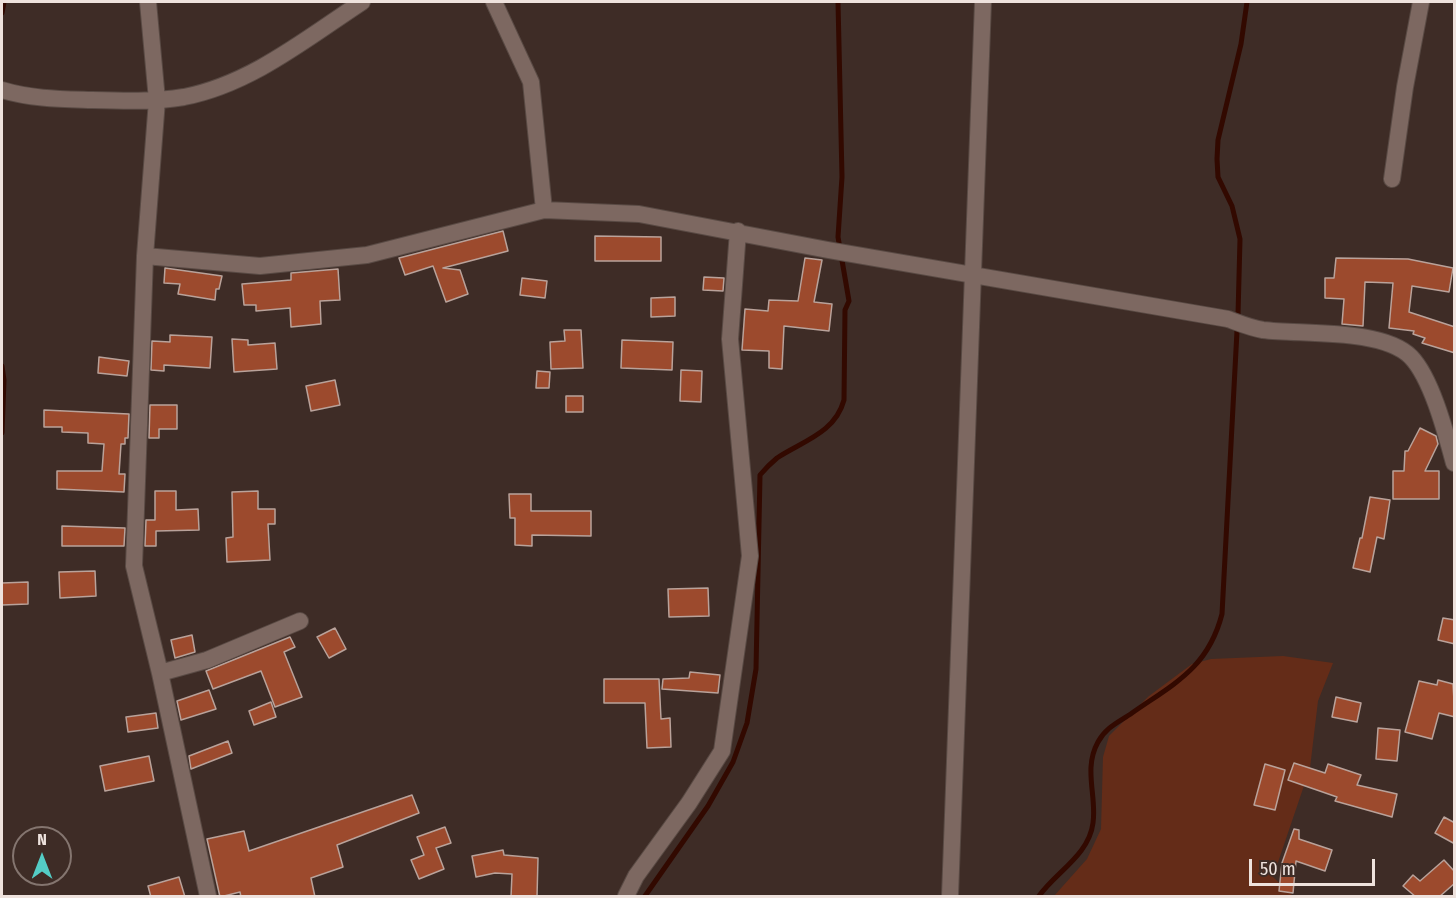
<!DOCTYPE html>
<html>
<head>
<meta charset="utf-8">
<style>
	body { margin:0 }
	#map { position:relative; width:1456px; height:898px; overflow:hidden; background:#3e2c26; font-family:"Fira Sans Condensed",sans-serif }
	canvas { display:block }
	.frame { position:absolute; inset:0; border:3px solid #eee2dd; pointer-events:none }
	.north { position:absolute; left:12px; top:826px; width:60px; height:60px; box-sizing:border-box; background:#3e2c26; border:2px solid #84756f; border-radius:50%; rotate:0deg; font-size:16px; font-weight:700; line-height:24px; text-align:center; color:#eee2dd }
	.north::after { content:''; display:block; margin:auto; width:21px; height:27px; background:#54cdc6; clip-path:polygon(50% 0,100% 100%,50% 72%,0 100%) }
	.scale { position:absolute; left:1249px; top:859px; width:126px; height:27px; box-sizing:border-box; border:3px solid #eee2dd; border-top:0; padding-left:8px; font-size:18px; line-height:21px; white-space:nowrap; color:#eee2dd; -webkit-text-stroke:4px #3e2c26; paint-order:stroke }
</style>
</head>
<body>
<div id="map">
<canvas width="1456" height="898"></canvas>
<div class="frame"></div>
<div class="north">N</div>
<div class="scale">50 m</div>
</div>
<script>
const g = document.querySelector('canvas').getContext('2d');
g.lineJoin = 'round';
function paint(path, color) {
  g.fillStyle = color;
  g.fill(path, 'evenodd');
}
function trace(path, color, width, dash) {
  g.strokeStyle = color;
  g.lineWidth = width;
  g.lineCap = dash ? 'butt' : 'round';
  g.setLineDash(dash || []);
  g.stroke(path);
}
const green = new Path2D(`
	M1283,656L1333,663L1318,701L1310,768L1273,877L1293,896H1054L1087,859L1101,829L1103,757L1109,736L1149,696L1192,664L1211,659Z`);
const stream = new Path2D(`
	M2,13L4,2
	M1238,315L1240,239L1232,206L1218,177L1217,159L1218,140L1241,44L1247,2
	M2,366L4,380L2,433
	M645,896L708,806L733,762L747,723L756,669L760,475C765,469 771,463 777,458C803,441 835,433 844,400L845,310L849,301L838,237L842,177L838,2
	M1039,896C1056,872 1089,855 1093,823C1097,796 1083,769 1098,742C1106,727 1119,722 1132,713C1175,683 1208,668 1222,614L1237,331`);
const building = new Path2D(`
	M503,231L508,251L443,268L460,270L468,294L446,302L433,266L405,275L399,258Z
	M595,236L661,237V261H595Z
	M805,258L822,260L814,302L832,304L829,331L784,326L782,369L769,368V351L742,350L745,309L768,311L769,300L798,301Z
	M1336,258L1408,259L1453,268L1449,292L1412,286L1409,312L1455,327V353L1422,343L1425,338L1413,334L1414,331L1389,328L1393,283L1365,282L1363,326L1342,324L1344,299L1325,298V278H1334Z
	M165,268L222,276L219,289H216L215,300L178,294L180,284L164,283Z
	M338,269L340,300L320,301L321,324L291,327L290,308L256,311V305H244L242,284L291,280V273Z
	M704,277L724,278L723,291L703,290Z
	M522,278L547,281L545,298L520,295Z
	M675,297V316L651,317V298Z
	M564,330H581L583,368L551,369L550,342L565,341Z
	M170,335L212,337L210,368L164,365V371L151,370L152,341L170,342Z
	M232,339L248,340V345L275,343L277,369L234,372Z
	M622,340L673,342L672,370L621,368Z
	M99,357L129,361L127,376L98,373Z
	M681,370L702,371L701,402L680,401Z
	M537,371L550,372L549,388H536Z
	M335,380L340,405L311,411L306,386Z
	M566,396H583V412H566Z
	M150,405H177V429H159V438H149Z
	M44,410L129,414L128,438H125V444H121L119,474H125L124,492L57,489V471H102L104,444L88,443V433L62,432V427H44Z
	M1420,428L1436,436L1438,444L1425,471H1439V499H1393V471H1404L1405,451H1408Z
	M155,491H176V510L198,509L199,530L156,531V546H145L146,520H155Z
	M258,491V509H275V524H268L270,560L227,562L226,538L233,537L232,492Z
	M509,494H531V511H591V536L532,535V546L515,545V518H510Z
	M1370,497L1390,500L1384,539L1377,537L1370,572L1353,568L1360,538H1362Z
	M62,526L125,528L124,546H62Z
	M95,571L96,596L60,598L59,572Z
	M28,582V604L2,605V583Z
	M708,588L709,616L669,617L668,589Z
	M1443,618L1455,620V644L1438,640Z
	M335,628L346,649L329,658L317,637Z
	M192,635L195,652L175,658L171,640Z
	M290,637L295,647L284,652L302,697L275,707L261,671L213,689L206,671Z
	M690,672L720,675L718,693L662,689L663,679L689,678Z
	M604,679H659L661,719L670,718L671,747L647,748L645,703H604Z
	M1438,680L1453,684L1455,717L1439,713L1432,739L1405,732L1419,681L1437,685Z
	M209,690L216,709L181,720L177,701Z
	M1336,697L1361,703L1357,722L1332,717Z
	M271,702L276,717L254,725L249,711Z
	M156,713L158,728L128,732L126,717Z
	M1378,728L1400,730L1397,761L1376,759Z
	M228,741L232,753L191,769L189,756Z
	M149,756L154,781L105,791L100,766Z
	M1294,763L1325,773L1328,764L1361,775L1357,785L1397,794L1392,817L1335,801L1337,797L1288,780Z
	M1265,764L1285,770L1275,810L1254,805Z
	M412,795L419,813L337,845L343,867L311,878L315,897H241L240,892L220,897L207,839L244,831L249,851Z
	M1444,817L1455,823V844L1435,833Z
	M445,827L451,843L436,848L444,869L419,879L411,860L424,855L417,837Z
	M1294,829L1299,830V839L1332,850L1325,871L1296,861L1293,893L1279,891L1282,863Z
	M503,850L504,855L538,858L537,897H511L512,874L495,873L476,877L472,856Z
	M1444,860L1455,872V883L1439,897H1416L1403,886L1413,875L1420,881Z
	M179,877L185,897H151L148,886Z`);
const street = new Path2D(`
	M148,2L157,100L145,256L134,566L160,673L208,896
	M494,2L531,82L544,210
	M2,90C32,99 61,99 92,100C123,101 154,102 184,97C251,84 307,38 362,2
	M1392,179L1405,87L1421,2
	M145,256L260,266L367,255L544,210L639,214L828,250L1228,319C1239,323 1251,328 1263,330C1302,335 1382,328 1411,357C1432,379 1446,434 1454,463
	M160,673L207,660L300,621
	M626,896L636,876L689,803L722,751L750,556L730,339L738,231
	M950,896L983,2`);
paint(green, '#642c18');
trace(stream, '#320900', 5);
paint(building, '#9c4a2d');
trace(building, '#b9a29a', 1.5);
trace(street, '#594a44', 18);
trace(street, '#7d6861', 16);
</script>
</body>
</html>
